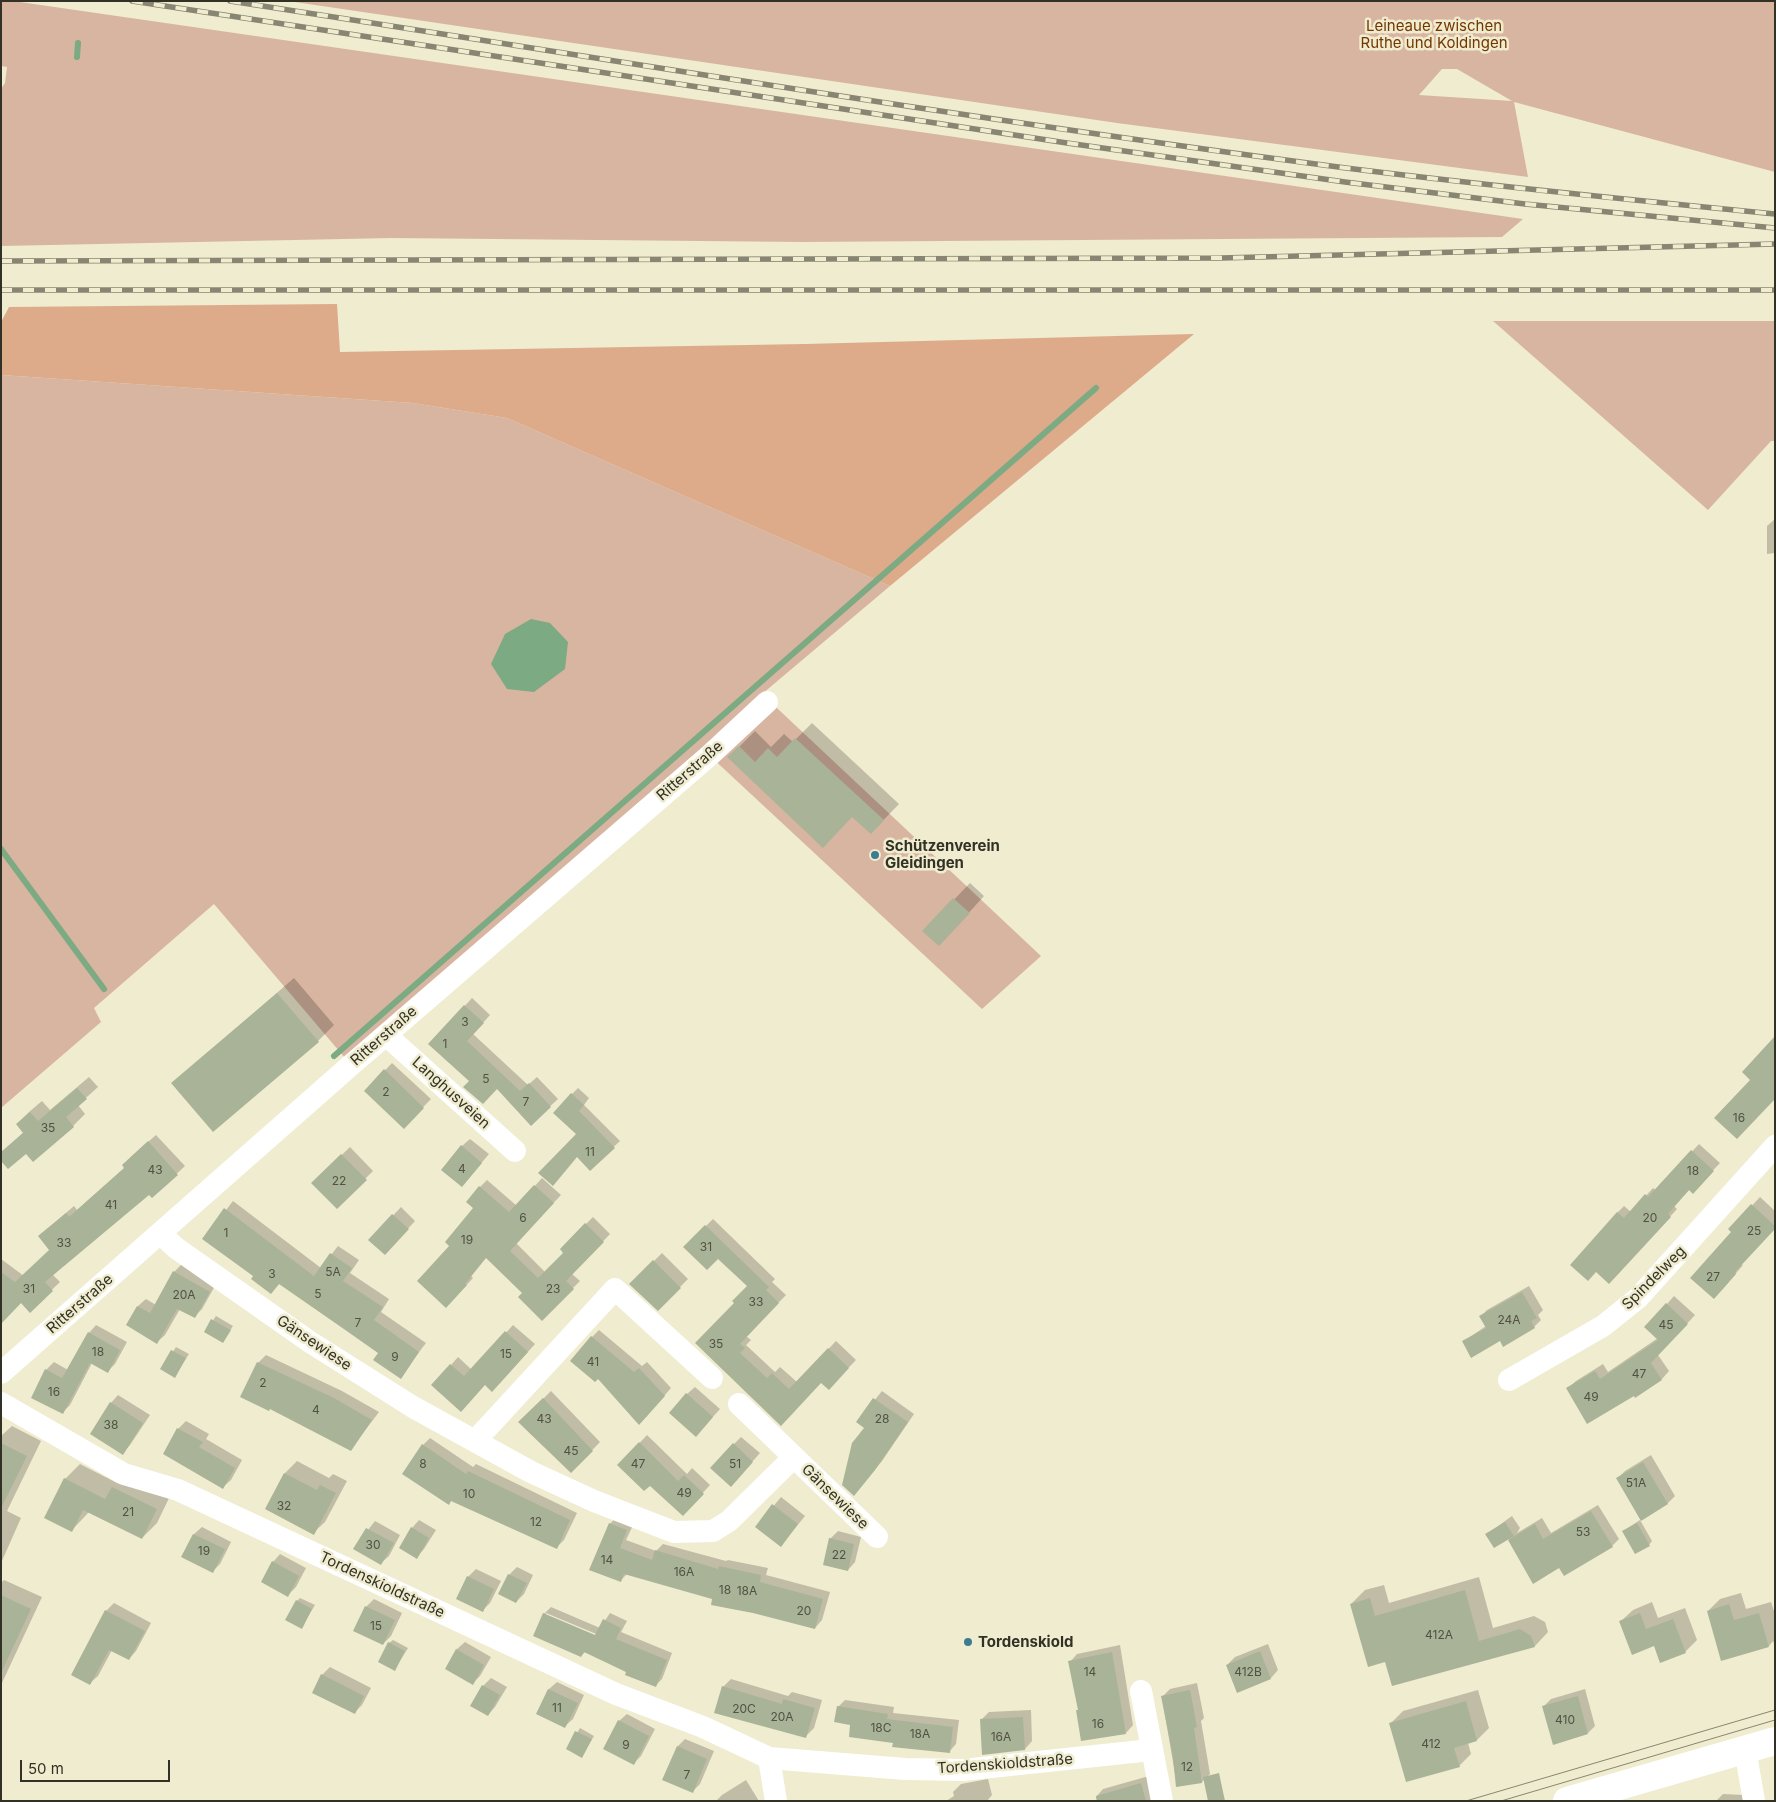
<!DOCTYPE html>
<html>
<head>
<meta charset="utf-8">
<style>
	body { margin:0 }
	#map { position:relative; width:1776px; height:1802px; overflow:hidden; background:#f0eccf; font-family:Inter,sans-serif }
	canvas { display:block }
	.frame { position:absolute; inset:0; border:2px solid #323126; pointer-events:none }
	.scale { position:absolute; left:20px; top:1760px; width:150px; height:22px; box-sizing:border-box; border:2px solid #323126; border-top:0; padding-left:6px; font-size:15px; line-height:18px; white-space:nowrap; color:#323126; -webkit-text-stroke:4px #f0eccf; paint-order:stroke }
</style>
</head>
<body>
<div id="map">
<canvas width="1776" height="1802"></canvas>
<div class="frame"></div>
<div class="scale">50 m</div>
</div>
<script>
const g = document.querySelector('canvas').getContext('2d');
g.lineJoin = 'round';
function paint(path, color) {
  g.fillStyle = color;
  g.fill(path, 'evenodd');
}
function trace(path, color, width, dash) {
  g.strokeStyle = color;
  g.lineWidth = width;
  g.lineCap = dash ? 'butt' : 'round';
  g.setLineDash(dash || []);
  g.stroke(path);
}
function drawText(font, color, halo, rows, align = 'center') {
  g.font = font + ' Inter,sans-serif';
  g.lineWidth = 5;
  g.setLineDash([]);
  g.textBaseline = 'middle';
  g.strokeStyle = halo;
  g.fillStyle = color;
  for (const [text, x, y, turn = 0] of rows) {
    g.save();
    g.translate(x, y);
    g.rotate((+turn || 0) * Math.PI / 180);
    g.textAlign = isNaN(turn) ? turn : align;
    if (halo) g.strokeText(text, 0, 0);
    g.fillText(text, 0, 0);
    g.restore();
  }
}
const green = new Path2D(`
	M1,1H13L1523,219L1502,237L803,242L392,238L1,246V89L5,83L7,67L1,66Z
	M288,1H1775V172L1514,102L1528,177L1117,123ZM1442,69H1457L1512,101L1419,95Z
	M1493,321H1775V441H1771L1708,510Z
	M1,375L413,403L507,418L890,586L762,694L1041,956L982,1009L709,755L351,1065L214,904L94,1008L101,1022L1,1108Z`);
const forest = new Path2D(`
	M337,304L340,352L805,344L1194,334L890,586L507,418L413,403L1,375V322L9,307Z`);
const water = new Path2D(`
	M531,619L550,623L568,642L565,669L534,692L507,689L491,664L505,634Z`);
const shadow = new Path2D(`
	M1775,519V553L1767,554V526Z
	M812,723L899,804L871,833L852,815L729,757L755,731L771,747L784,734L793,742Z
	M970,883L984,896L954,929L924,931Z
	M294,978L334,1025L318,1041L173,1083Z
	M472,998L490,1015L473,1034L528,1085L537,1077L558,1099L531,1124L497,1088L470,1081L430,1044Z
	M392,1063L431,1099L404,1127L365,1091Z
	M89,1077L98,1087L78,1105L85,1114L73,1126L33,1160L26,1152L1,1153L24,1132L17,1124L29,1112L42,1101L50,1110Z
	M578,1088L589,1098L584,1105L620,1141L590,1169L577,1156L578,1134L572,1094Z
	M156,1135L185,1166L152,1197L149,1193L52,1274L60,1282L30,1311L21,1301L1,1323V1259L24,1276L50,1250L39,1236L74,1206L77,1210L126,1167L131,1157Z
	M470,1139L489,1154L462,1186V1146Z
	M1699,1144L1720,1163L1699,1185L1690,1189L1674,1206L1677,1209L1616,1276L1617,1213L1624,1206L1631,1212L1653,1188L1656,1190Z
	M350,1147L373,1171L337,1207L313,1183Z
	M542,1178L561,1195L516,1243L545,1272L565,1253L561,1249L593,1217L610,1234L572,1274L580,1281L542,1319L524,1293L486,1257L471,1276L473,1278L453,1300L451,1246L475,1208L480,1187L487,1180L517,1206Z
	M1760,1197L1775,1211V1228L1741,1264L1743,1265L1722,1290L1733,1232L1730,1229Z
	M233,1201L321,1268L338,1246L359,1260L350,1273L389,1299L381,1312L426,1343L400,1377L380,1353L280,1283L271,1293L255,1276L204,1239Z
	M401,1207L415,1221L392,1246L370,1240Z
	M713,1219L775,1279L772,1282L786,1295L746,1336L751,1340L746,1345L775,1372L780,1367L797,1382L836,1341L856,1360L829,1388L821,1382L788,1417L696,1343L736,1303L749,1286L718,1258L685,1247Z
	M662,1253L688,1279L658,1309L631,1284Z
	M182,1264L216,1284L202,1309L194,1317L180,1309L165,1335L157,1342L127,1325L138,1306L146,1299L156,1305L174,1272Z
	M1529,1286L1543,1310L1538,1315L1541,1320L1534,1327L1464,1341L1486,1326L1481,1316L1487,1310Z
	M1674,1296L1695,1315L1658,1355L1669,1371L1662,1379L1636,1396L1568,1388L1576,1381L1603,1364L1608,1372L1658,1338L1667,1304Z
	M216,1316L233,1326L223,1341L205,1332Z
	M96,1325L127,1342L115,1364L108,1371L92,1363L70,1405L62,1413L46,1370L54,1362L68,1370L89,1333Z
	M513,1325L535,1344L500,1383L485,1384L468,1403L451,1365L458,1357L472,1370Z
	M599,1330L642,1366L647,1362L671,1388L646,1417L592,1337Z
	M176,1347L189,1354L175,1376L162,1369Z
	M266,1355L342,1391L379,1412L351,1449L270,1408L258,1363Z
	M695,1387L720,1409L703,1428L687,1394Z
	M551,1391L600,1442L571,1472L520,1422Z
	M882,1391L914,1414L882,1461L861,1486L866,1428L857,1422Z
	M118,1395L150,1415L130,1445L123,1453L111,1403Z
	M186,1421L209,1434L206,1439L242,1460L231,1480L223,1487L178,1429Z
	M12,1426L41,1441L7,1511L21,1518L1,1563V1436Z
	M647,1435L687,1474L692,1468L710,1485L690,1507L619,1465Z
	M741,1437L760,1453L738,1478L734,1444Z
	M430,1438L473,1467L476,1464L577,1513L564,1540L557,1547L423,1445Z
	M1651,1455L1675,1496L1668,1503L1642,1519L1617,1479L1625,1471Z
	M297,1461L329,1478L333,1474L347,1481L325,1522L313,1533L266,1509L285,1473Z
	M80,1464L117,1483L171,1494L157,1523L142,1538L89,1512L72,1530L65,1479Z
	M781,1497L805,1516L788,1537L757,1526Z
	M1598,1505L1619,1539L1612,1546L1560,1567L1533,1582L1508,1538L1487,1534L1512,1516L1520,1528L1517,1533L1542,1518L1551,1533Z
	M617,1516L634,1523L626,1540L656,1551L663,1544L726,1561L728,1560L768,1568L766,1575L830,1592L822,1620L815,1628L627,1574L621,1580L610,1524Z
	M419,1520L436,1530L424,1549L417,1557L412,1528Z
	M1640,1520L1652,1541L1649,1545L1623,1531Z
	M375,1521L400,1535L389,1556L381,1563L354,1548Z
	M202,1527L231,1542L220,1564L212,1572L183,1557L194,1534Z
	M838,1531L861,1537L855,1562L848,1570L830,1539Z
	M280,1554L306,1568L296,1587L288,1595L273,1562Z
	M517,1567L533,1575L524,1594L516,1602L509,1575Z
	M476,1569L501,1581L490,1603L483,1610L468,1577Z
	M1479,1577L1493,1628L1534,1616L1545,1622L1548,1632L1535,1646L1393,1684L1386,1661L1351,1604L1365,1590L1384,1585L1389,1603Z
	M4,1580L42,1597L1,1685V1583Z
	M1741,1593L1746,1609L1771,1602L1775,1614V1646L1773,1641L1769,1646L1708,1611L1720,1599Z
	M300,1598L315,1605L301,1628L297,1601Z
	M374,1599L402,1613L391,1636L383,1644L366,1607Z
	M1652,1602L1658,1618L1685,1608L1697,1640L1685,1652L1654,1645L1621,1621L1633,1610Z
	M114,1603L151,1623L136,1651L129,1659L112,1650L98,1676L90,1683L106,1611Z
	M551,1607L600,1628L610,1613L627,1621L621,1632L672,1653L662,1679L655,1686L627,1674L628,1672L585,1652L581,1656L535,1636L544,1614ZM546,1613L601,1636L600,1639L546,1615Z
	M393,1640L408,1648L395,1669L389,1643Z
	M465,1642L491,1657L480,1676L473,1683L446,1668L457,1649Z
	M1268,1644L1278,1670L1271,1678L1227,1665L1235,1657Z
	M1120,1645L1133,1725L1126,1733L1070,1662L1077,1654Z
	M330,1667L371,1688L362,1705L355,1712L322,1675Z
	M491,1678L507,1687L495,1707L488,1715L472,1706L483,1686Z
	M731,1679L788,1696L792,1692L822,1700L814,1728L806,1736L723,1687Z
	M557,1682L584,1695L573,1719L565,1726L538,1713L549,1689Z
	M1197,1683L1204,1718L1201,1721L1210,1774L1202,1782L1177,1786L1162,1697L1170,1689Z
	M1585,1689L1595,1726L1588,1733L1543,1707L1551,1699Z
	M1478,1690L1489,1728L1477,1740L1468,1743L1471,1754L1459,1766L1391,1723L1403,1711Z
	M845,1700L894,1707L893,1713L959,1720L956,1744L949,1752L894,1742L838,1707Z
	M1031,1710L1032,1741L1025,1749L981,1720L989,1712Z
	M627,1714L655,1729L641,1756L634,1763L619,1721Z
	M580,1728L594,1736L582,1756L567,1749Z
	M685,1739L714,1751L700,1784L692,1792L663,1779L678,1746Z
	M1149,1776L1156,1801H1097L1096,1797L1103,1789Z
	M988,1779L992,1795L987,1801H946L954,1796L953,1792L961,1784Z
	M746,1780L759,1801H716L722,1795Z
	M1723,1794L1743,1795V1801H1716Z`);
const stream = new Path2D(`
	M77,57L78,43
	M1,849L104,989
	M334,1056L1096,388`);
const building = new Path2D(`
	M795,738L884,820L871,834L852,817L823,848L727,757L739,746L755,762L768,748L777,757Z
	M953,898L970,913L939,946L922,931Z
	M277,993L319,1042L213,1132L171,1083Z
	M464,1005L484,1023L467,1041L520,1091L529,1083L551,1107L531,1126L497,1089L483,1104L463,1087L469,1081L428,1044Z
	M1775,1036V1099L1737,1139L1714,1118L1750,1080L1742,1072Z
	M384,1069L424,1108L404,1129L364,1091Z
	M77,1088L87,1099L66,1117L74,1127L33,1162L26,1154L8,1169L1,1161V1152L23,1133L16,1124L30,1112L38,1121Z
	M571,1093L584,1105L579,1111L615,1148L590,1171L577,1157L553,1186L538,1173L576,1134L553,1113Z
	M148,1141L178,1175L152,1198L149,1195L45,1282L53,1291L30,1313L21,1303L1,1324V1272L15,1282L49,1250L38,1236L66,1213L69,1217L124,1168L122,1165Z
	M461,1145L482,1163L462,1187L441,1170Z
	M1691,1150L1714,1171L1693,1194L1689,1190L1668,1214L1671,1217L1609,1284L1596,1272L1588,1281L1570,1265L1617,1212L1624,1218L1645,1194L1648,1197Z
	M341,1154L367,1180L337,1209L311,1183Z
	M534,1185L554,1203L510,1251L538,1278L563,1253L560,1249L585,1223L604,1242L566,1281L574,1289L542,1321L518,1297L522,1293L486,1258L465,1284L467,1285L446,1308L417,1281L449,1246L445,1242L473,1208L466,1202L479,1186L509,1212Z
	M1751,1204L1775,1226V1229L1735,1272L1736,1274L1714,1299L1690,1278L1731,1232L1728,1229Z
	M224,1208L314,1276L330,1253L352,1268L343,1281L383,1307L374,1320L419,1352L401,1379L373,1360L378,1353L341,1327L279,1284L271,1294L251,1279L253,1276L202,1239Z
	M392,1214L409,1229L385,1255L368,1240Z
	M705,1225L769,1287L766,1290L779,1303L740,1344L745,1348L740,1353L767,1378L772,1373L789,1389L828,1348L849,1368L829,1390L821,1383L781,1426L695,1343L734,1303L732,1301L747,1286L718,1259L707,1270L683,1247Z
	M653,1260L681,1288L658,1311L629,1284Z
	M173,1271L210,1292L195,1318L177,1309L157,1344L126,1325L137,1306L150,1313Z
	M1522,1292L1537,1318L1531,1321L1535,1328L1503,1347L1500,1341L1471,1358L1462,1341L1486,1328L1479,1316Z
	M1666,1303L1688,1324L1651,1363L1662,1380L1635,1398L1634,1396L1587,1424L1566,1388L1595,1371L1600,1379L1658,1340L1644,1327Z
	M211,1319L231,1330L223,1343L204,1332Z
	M505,1331L528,1352L492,1392L485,1385L461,1412L431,1385L450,1364L464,1376Z
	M88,1332L120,1350L108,1373L90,1363L63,1414L31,1398L45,1369L62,1378Z
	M591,1336L634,1372L639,1368L665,1396L639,1425L598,1379L595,1382L570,1361Z
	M171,1350L186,1358L175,1378L160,1369Z
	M257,1362L334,1398L372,1420L351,1451L270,1409L269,1411L240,1397Z
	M686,1393L713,1417L696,1437L669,1413Z
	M543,1398L593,1451L571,1473L518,1422Z
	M873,1398L908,1422L875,1470L854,1496L842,1485L852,1443L864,1428L856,1422Z
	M110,1402L143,1423L123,1455L90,1434Z
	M177,1428L203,1442L199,1447L235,1468L223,1489L163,1454Z
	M639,1442L678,1481L684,1475L704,1494L683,1516L650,1486L644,1491L617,1465Z
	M1,1443L27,1456L1,1508Z
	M733,1443L753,1462L731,1487L710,1468Z
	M422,1444L466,1474L468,1471L570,1520L557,1549L451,1501L449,1505L402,1474Z
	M1643,1462L1668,1504L1641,1521L1616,1478Z
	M284,1473L317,1490L320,1485L336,1493L314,1535L265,1509Z
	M64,1478L105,1499L112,1487L157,1509L142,1539L83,1510L72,1532L44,1518Z
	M772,1504L798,1524L781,1547L755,1527Z
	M1591,1511L1613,1547L1564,1576L1559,1568L1533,1584L1508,1540L1535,1524L1543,1539Z
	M1505,1522L1514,1536L1494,1548L1485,1534Z
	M609,1523L627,1530L620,1548L652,1560L655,1550L718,1569L719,1566L761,1575L760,1582L823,1599L815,1629L753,1613L711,1605L712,1599L624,1574L621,1582L589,1570Z
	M1637,1523L1650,1546L1635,1554L1622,1531Z
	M411,1527L429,1538L417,1559L399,1548Z
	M366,1528L394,1543L381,1565L353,1549Z
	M193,1534L225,1549L213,1573L181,1557Z
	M829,1538L854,1544L848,1571L823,1565Z
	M272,1561L299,1576L288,1597L261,1582Z
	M508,1574L527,1583L516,1603L498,1594Z
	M467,1576L494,1589L483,1612L456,1599Z
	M1465,1590L1479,1641L1520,1629L1531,1636L1535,1647L1392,1686L1385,1662L1368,1667L1350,1604L1370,1598L1375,1616Z
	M1,1595L31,1609L1,1673Z
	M296,1600L312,1609L302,1629L285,1620Z
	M1729,1604L1734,1620L1759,1613L1769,1647L1721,1661L1707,1611Z
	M365,1606L395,1620L383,1645L353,1631Z
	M105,1610L145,1631L129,1660L109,1650L90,1685L71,1675Z
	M543,1613L595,1635L603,1619L621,1628L616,1639L667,1660L656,1687L625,1675L626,1672L584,1652L581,1657L533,1636Z
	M1640,1613L1646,1629L1673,1619L1686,1653L1660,1663L1654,1646L1632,1655L1619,1621Z
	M388,1642L405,1651L395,1671L378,1662Z
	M456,1649L484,1665L473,1685L445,1669Z
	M1260,1651L1271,1679L1237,1693L1226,1665Z
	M1112,1652L1126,1734L1081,1741L1076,1710H1078L1068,1661Z
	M321,1674L364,1696L355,1714L312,1693Z
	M482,1685L500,1695L488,1716L470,1706Z
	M722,1686L782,1704L783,1699L815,1708L806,1738L714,1713Z
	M548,1689L578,1703L565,1728L536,1714Z
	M1190,1690L1197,1727L1194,1728L1202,1783L1176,1787L1173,1757L1161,1696Z
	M1578,1696L1588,1734L1553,1745L1542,1706Z
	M1466,1701L1477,1741L1454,1748L1460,1767L1406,1782L1389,1723Z
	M837,1706L888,1714L887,1719L953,1727L950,1753L892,1747L893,1743L849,1737L850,1725L834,1722Z
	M1023,1717L1025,1750L982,1755L980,1719Z
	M618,1720L649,1736L634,1765L603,1749Z
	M575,1731L592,1739L582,1758L566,1749Z
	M677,1746L707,1759L693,1793L662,1780Z
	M1219,1773L1225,1801H1208L1203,1777Z
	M1141,1783L1146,1801H1097L1096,1796Z`);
const minor = new Path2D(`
	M386,1035L515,1151
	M161,1234L176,1248L310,1342L413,1407L531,1472L594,1501L674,1532L713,1531L729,1521L794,1457
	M1,1373L351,1065L710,755L767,702
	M1509,1380L1603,1326L1638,1298L1775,1146
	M1,1403L124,1474L178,1490L616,1694L703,1727L769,1758L905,1769L963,1770L1151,1750
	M739,1404L877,1537
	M475,1441L615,1289L712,1378
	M1141,1691L1162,1801
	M1745,1749L1754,1801
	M769,1758L776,1801`);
const tertiary = new Path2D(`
	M1567,1801L1775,1741`);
const tram = new Path2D(`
	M1466,1801L1775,1710
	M1501,1801L1775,1720`);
const rail = new Path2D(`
	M132,1L1067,143L1345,182L1525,204L1775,228
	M230,1C602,58 973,120 1346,168C1489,186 1632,200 1775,214
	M1,261L1221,258L1775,244
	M1,290H1775`);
const markers = [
	[875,855,5,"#3c7c90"],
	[968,1642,5,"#3c7c90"]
];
const numberNames = [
	["3",465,1022],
	["1",445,1044],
	["5",486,1079],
	["2",386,1092],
	["7",526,1102],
	["16",1739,1118],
	["35",48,1128],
	["11",590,1152],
	["4",462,1169],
	["43",155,1170],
	["18",1693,1171],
	["22",339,1181],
	["41",111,1205],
	["6",523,1218],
	["20",1650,1218],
	["25",1754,1231],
	["1",226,1233],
	["19",467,1240],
	["33",64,1243],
	["31",706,1247],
	["5A",333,1272],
	["3",272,1274],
	["27",1713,1277],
	["31",29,1289],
	["23",553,1289],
	["5",318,1294],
	["20A",184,1295],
	["33",756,1302],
	["24A",1509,1320],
	["7",358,1323],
	["45",1666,1325],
	["35",716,1344],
	["18",98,1352],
	["15",506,1354],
	["9",395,1357],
	["41",593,1362],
	["47",1639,1374],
	["2",263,1383],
	["16",54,1392],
	["49",1591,1397],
	["4",316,1410],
	["43",544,1419],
	["28",882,1419],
	["38",111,1425],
	["45",571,1451],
	["8",423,1464],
	["47",638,1464],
	["51",735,1464],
	["51A",1636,1483],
	["49",684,1493],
	["10",469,1494],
	["32",284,1506],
	["21",128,1512],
	["12",536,1522],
	["53",1583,1532],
	["30",373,1545],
	["19",204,1551],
	["22",839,1555],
	["14",607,1560],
	["16A",684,1572],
	["18",725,1590],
	["18A",747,1591],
	["20",804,1611],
	["15",376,1626],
	["412A",1439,1635],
	["14",1090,1672],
	["412B",1248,1672],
	["11",557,1708],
	["20C",744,1709],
	["20A",782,1717],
	["410",1565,1720],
	["16",1098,1724],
	["18C",881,1728],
	["18A",920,1734],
	["16A",1001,1737],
	["412",1431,1744],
	["9",626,1745],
	["12",1187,1767],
	["7",687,1775]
];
const parkNames = [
	["Leineaue zwischen",1434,26],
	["Ruthe und Koldingen",1434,43]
];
const streetNames = [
	["Ritterstraße",690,771,-41],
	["Ritterstraße",384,1036,-41],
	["Langhusveien",451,1093,42],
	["Spindelweg",1654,1278,-45],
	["Ritterstraße",80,1304,-41],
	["Gänsewiese",314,1343,34],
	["Gänsewiese",835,1497,44],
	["Tordenskioldstraße",382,1585,25],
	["Tordenskioldstraße",1005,1764,-4]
];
const poiNames = [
	["Schützenverein",885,846],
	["Gleidingen",885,863],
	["Tordenskiold",978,1642]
];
paint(green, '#d8b5a0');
paint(forest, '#ddaa8a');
paint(water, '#7caa83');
paint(shadow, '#0003');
trace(stream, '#7caa83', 6);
paint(building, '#a8b398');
trace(minor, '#fff', 22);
trace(tertiary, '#fff', 28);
trace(tram, '#888672', 1);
trace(rail, '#888672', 5.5);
trace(rail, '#f0eccf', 4, [11]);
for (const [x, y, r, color] of markers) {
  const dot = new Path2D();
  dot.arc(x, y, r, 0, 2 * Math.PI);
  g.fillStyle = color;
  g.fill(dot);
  trace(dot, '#f0eccf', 2);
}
drawText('12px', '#505242', null, numberNames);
drawText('15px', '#743600', '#f0eccf', parkNames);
drawText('15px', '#323126', '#f0eccf', streetNames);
drawText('bold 15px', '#323126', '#f0eccf', poiNames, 'left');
</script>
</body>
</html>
